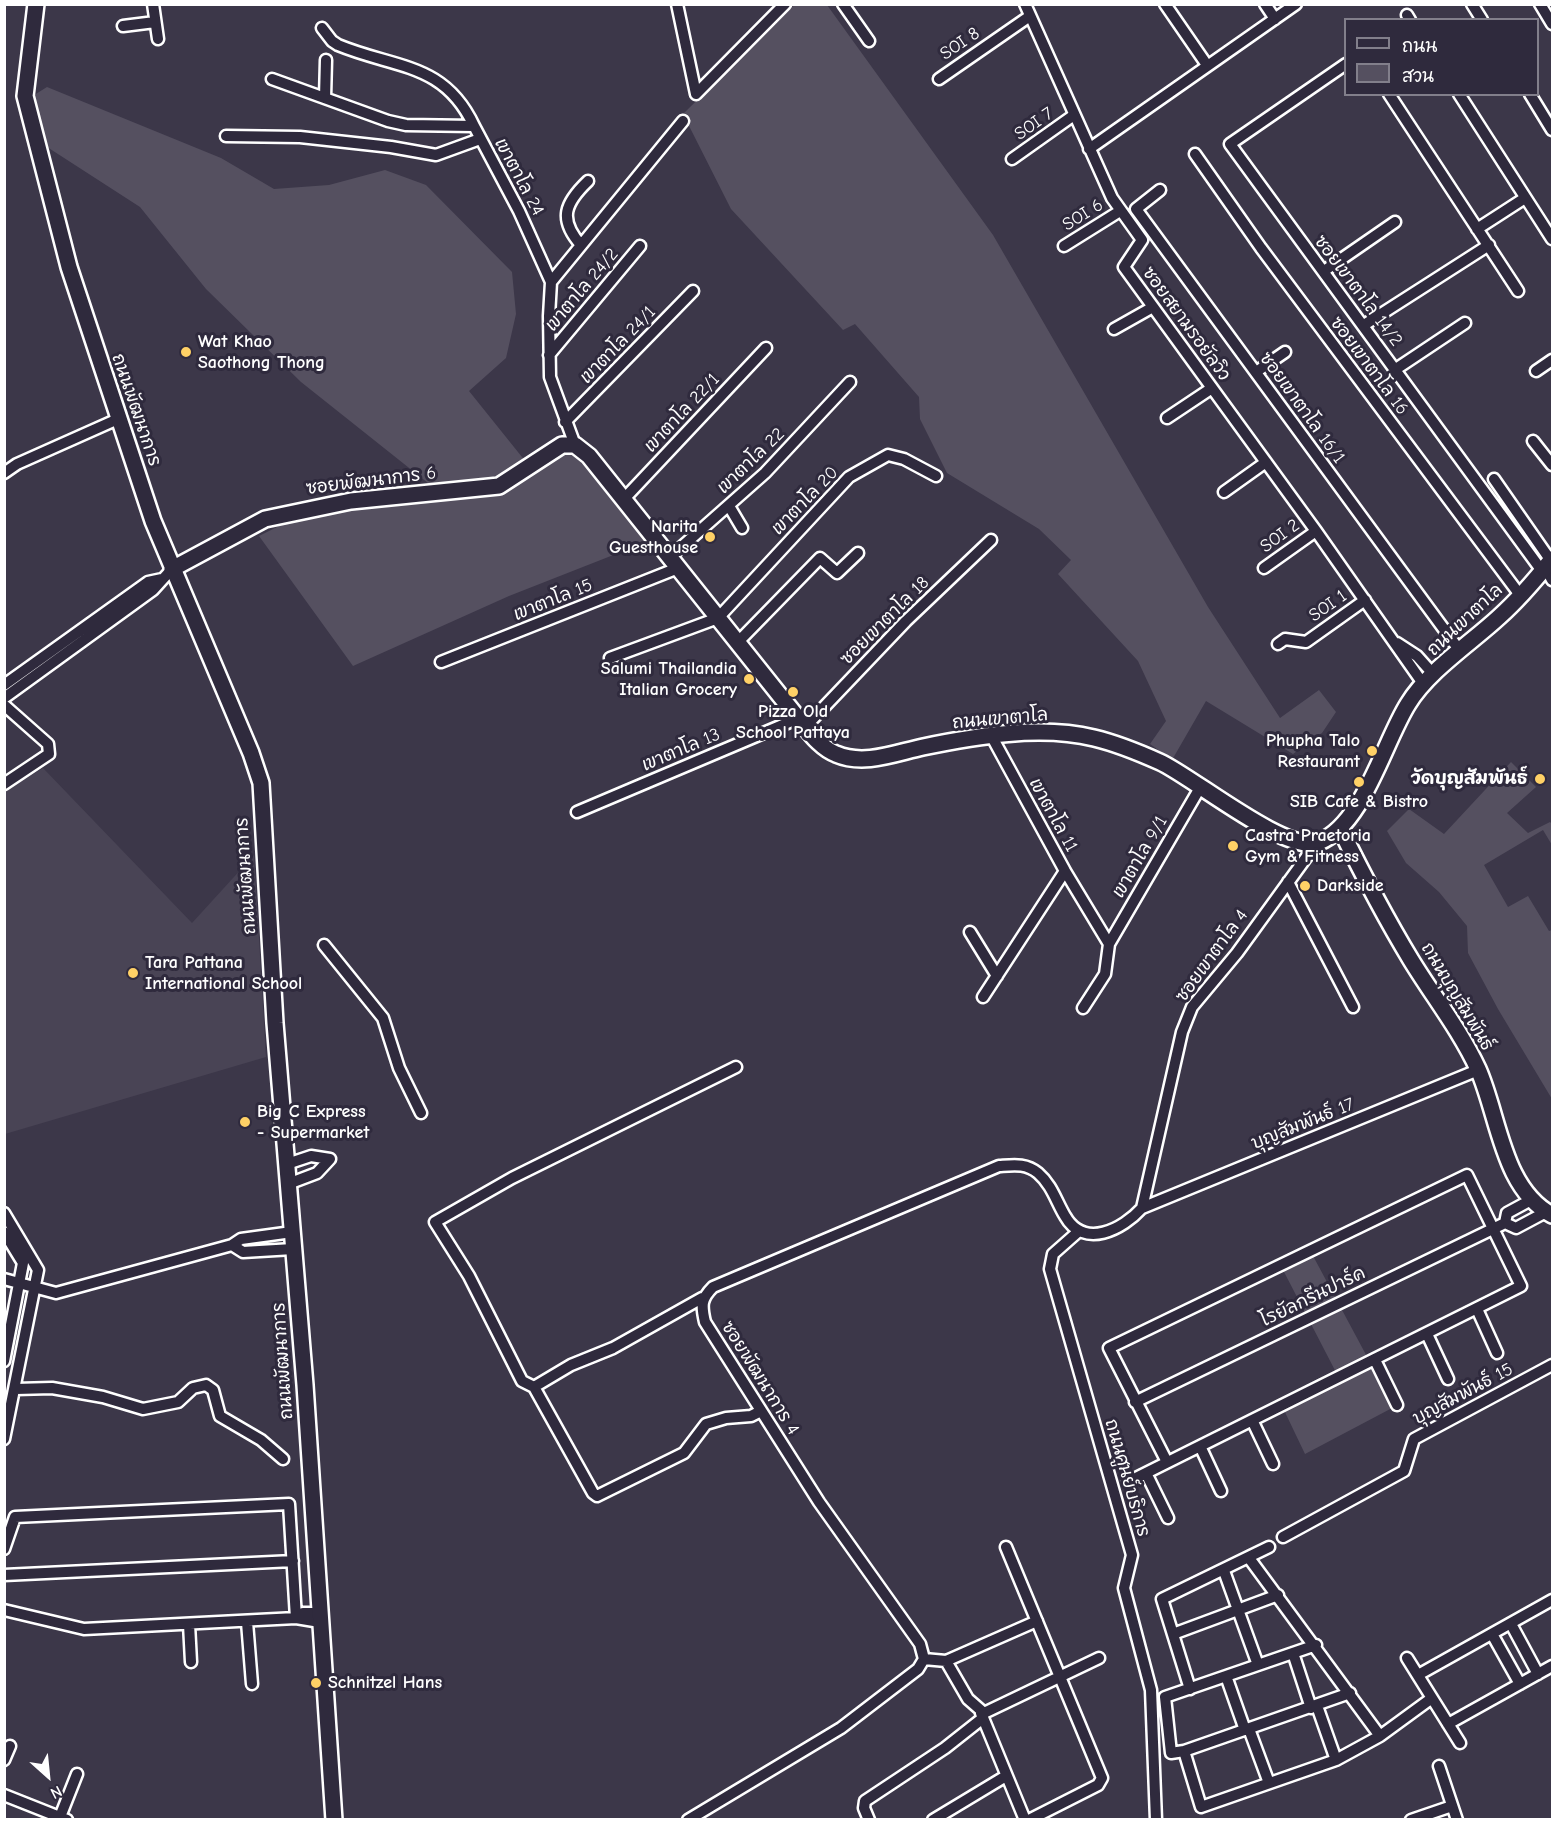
<!DOCTYPE html>
<html>
<head>
<meta charset="utf-8">
<style>
	body { margin:0 }
	#map { position:relative; width:1557px; height:1824px; overflow:hidden; background:#3c3749; font-family:"Comic Neue","Playpen Sans Thai",sans-serif }
	canvas { display:block }
	.frame { position:absolute; inset:0; border:6px solid #fff; pointer-events:none }
	.legend { position:absolute; left:1344px; top:18px; width:195px; height:78px; box-sizing:border-box; background:#2f2a3d; border:2px solid #827f8b; margin:0; padding:8px 10px; list-style:none; font-size:18px; color:#fff }
	.legend li { display:flex; align-items:center; gap:12px; height:30px }
	.legend b { width:30px; border:2px solid #827f8b }
	.north { position:absolute; left:18px; top:1746px; width:60px; height:60px; -webkit-text-stroke:4px #2f2a3d; paint-order:stroke; rotate:153deg; font-size:16px; font-weight:700; line-height:24px; text-align:center; color:#fff }
	.north::after { content:''; display:block; margin:auto; width:21px; height:27px; background:#fff; clip-path:polygon(50% 0,100% 100%,50% 72%,0 100%) }
</style>
</head>
<body>
<div id="map">
<canvas width="1557" height="1824"></canvas>
<div class="frame"></div>
<ul class="legend">
<li><b style="height:8px;background:#2f2a3d"></b>ถนน</li>
<li><b style="height:16px;background:#555060"></b>สวน</li>
</ul>
<div class="north">N</div>
</div>
<script>
const g = document.querySelector('canvas').getContext('2d');
g.lineJoin = 'round';
function paint(path, color) {
  g.fillStyle = color;
  g.fill(path, 'evenodd');
}
function trace(path, color, width, dash) {
  g.strokeStyle = color;
  g.lineWidth = width;
  g.lineCap = dash ? 'butt' : 'round';
  g.setLineDash(dash || []);
  g.stroke(path);
}
function drawText(font, color, halo, rows, align = 'center') {
  g.font = font + ' "Comic Neue","Playpen Sans Thai",sans-serif';
  g.lineWidth = 6;
  g.setLineDash([]);
  g.textBaseline = 'middle';
  g.strokeStyle = halo;
  g.fillStyle = color;
  for (const [text, x, y, turn = 0] of rows) {
    g.save();
    g.translate(x, y);
    g.rotate((+turn || 0) * Math.PI / 180);
    g.textAlign = isNaN(turn) ? turn : align;
    if (halo) g.strokeText(text, 0, 0);
    g.fillText(text, 0, 0);
    g.restore();
  }
}
const built = new Path2D(`
	M43,768L192,923L254,855L266,1057L5,1134V791Z`);
const green = new Path2D(`
	M794,5H827L993,235L1208,607L1280,718L1319,690L1336,712L1322,733L1293,754L1206,701L1172,760L1150,744L1166,721L1138,661L1058,574L1071,560L1039,529L947,473L920,419L919,397L855,324L843,330L731,209L683,114Z
	M47,87L221,158L274,189L329,185L385,170L426,185L512,272L516,314L506,358L469,391L526,462L495,481L456,485L428,483L301,382L206,289L140,207L44,145L31,97Z
	M566,453C595,459 630,517 649,541L509,596L353,666L259,536L289,521L328,511L424,497L487,496L510,487Z
	M1511,762L1536,787L1507,813L1528,833L1550,822L1552,824V845L1543,830L1484,865L1508,907L1528,896L1549,931L1552,930V1099L1498,1009L1468,953L1467,926L1439,892L1406,863L1387,831L1409,809L1444,834Z
	M1312,1254L1394,1407L1305,1454L1283,1408L1340,1380L1282,1268Z`);
const street = new Path2D(`
	M153,4L158,39
	M677,4L696,94
	M843,4L869,41
	M1025,4L1112,198L1142,240L1124,267L1316,531L1424,685
	M1165,4L1207,65
	M1265,4L1275,19
	M1472,4L1482,20
	M1540,4L1552,24
	M1407,15L1410,20
	M123,26L155,22
	M322,28L332,41L338,45C396,69 444,62 474,126
	M1346,64L1230,144L1542,571
	M272,79L388,121L406,125L474,126L519,211L551,282L549,316L550,377L575,445
	M939,79L1030,16
	M696,94L785,4
	M1389,94L1518,291
	M1459,94L1552,239
	M1530,94L1552,130
	M325,98L326,60
	M226,136L300,137L391,147L436,155L480,139
	M1089,149L1296,4
	M1195,154L1261,248L1520,595
	M1012,159L1074,115
	M1160,190L1136,209L1460,651
	M1477,229L1525,198
	M581,245C558,219 565,203 588,181
	M1064,246L1120,211
	M1324,271L1395,222
	M551,282L683,121
	M1364,325L1489,245
	M1114,329L1153,307
	M549,355L640,246
	M1396,369L1465,323
	M1536,371L1552,360
	M1256,372L1285,352
	M1167,418L1212,388
	M565,422L693,291
	M1533,441L1552,465
	M4,473L17,464L118,419
	M1494,479L1551,561
	M1224,492L1266,462
	M623,500L766,348
	M729,506L742,528
	M669,558L765,473L850,382
	M1545,567L1552,580
	M1264,568L1316,531
	M738,642L820,558L837,573L858,553
	M1397,643L1417,656L1434,675
	M1278,644L1285,639L1306,642L1365,600
	M610,658L718,618L849,477L888,455L904,459L936,476
	M441,662L678,568
	M4,685L148,582L162,579
	M4,698L153,590L172,569
	M4,705L48,744L49,754L4,784
	M805,727L906,621L991,540
	M992,737L1065,871L1109,944L1105,974L1083,1008
	M577,812L799,718
	M1288,882L1353,1007
	M970,932L997,976
	M1109,944L1201,786
	M324,945L383,1018L399,1068L421,1113
	M983,997L1065,871
	M287,1164L311,1156L330,1159
	M288,1184L317,1173L330,1159
	M1142,1208L1182,1032L1192,1007L1237,953L1316,844
	M4,1213L38,1270L4,1439
	M1505,1223L1516,1228L1546,1212
	M1505,1223L1507,1213L1531,1200
	M1079,1231L1053,1254L1050,1269L1132,1555L1124,1588L1151,1690L1156,1820
	M4,1232L23,1263L4,1361
	M232,1245L243,1252L293,1249
	M4,1279L56,1293L232,1245L241,1239L292,1232
	M702,1298L613,1348L571,1365L534,1387L522,1381L469,1276L435,1222L512,1178L736,1067
	M1477,1309L1497,1353
	M1427,1334L1448,1379
	M1375,1360L1397,1405
	M534,1387L593,1493L597,1496L684,1453L706,1424L726,1418L751,1416L761,1411
	M16,1389L52,1388L103,1397L143,1409L178,1402L193,1388L206,1385L213,1390L220,1416L261,1440L283,1459
	M1135,1402L1505,1223
	M1252,1420L1273,1464
	M1200,1446L1221,1491
	M1146,1473L1168,1518
	M1128,1482L1521,1286L1467,1175L1109,1348L1167,1462
	M1283,1537L1404,1471L1414,1439L1552,1365
	M1006,1547L1102,1778L1098,1785L1029,1820
	M4,1549L15,1517L289,1504L296,1618L84,1629L4,1610
	M1249,1558L1380,1736
	M1224,1571L1258,1665
	M4,1575L293,1561
	M319,1613H303L296,1618L320,1622
	M247,1622L252,1684
	M189,1624L191,1662
	M1511,1624L1538,1674
	M1173,1634L1278,1595
	M1492,1634L1520,1684
	M1316,1645L1165,1697L1171,1753L1184,1751L1201,1807L1336,1760L1380,1736L1432,1698
	M1293,1653L1311,1708
	M1407,1658L1460,1743
	M924,1659L946,1661L968,1699L984,1713L1099,1658
	M946,1661L1037,1621
	M1418,1675L1552,1600
	M1226,1676L1245,1730
	M1190,1689L1162,1599L1269,1547
	M1317,1706L1336,1760
	M981,1713L1025,1820
	M1448,1724L1552,1666
	M1249,1729L1269,1783
	M1184,1751L1350,1693
	M4,1760L10,1746
	M1439,1766L1457,1820
	M4,1795L67,1820
	M60,1817L77,1774
	M688,1820L841,1728L918,1669L924,1659L920,1644L819,1502L705,1322C701,1305 701,1299 713,1287L999,1166C1014,1165 1026,1163 1038,1173C1052,1185 1056,1201 1065,1216C1084,1250 1123,1229 1142,1208L1478,1070
	M869,1820L864,1808L865,1801L945,1748L983,1718
	M933,1820L1006,1776
	M1411,1820L1452,1806`);
const secondary = new Path2D(`
	M36,4L25,96L69,267L153,521L251,753L261,783L275,1023L305,1385L334,1820
	M172,569L265,519L351,501L499,486L562,445H575L589,456L805,727C813,737 823,749 836,754C864,766 895,753 923,747C976,736 1040,725 1094,738C1115,743 1140,753 1160,762C1193,777 1287,855 1319,842C1363,825 1384,742 1408,704C1428,671 1471,643 1499,617C1518,600 1536,579 1552,559
	M1340,828C1362,873 1385,917 1411,960C1433,996 1460,1030 1478,1069C1499,1116 1502,1188 1552,1215`);
const markers = [
	[186,352,6,"#ffd166"],
	[710,537,6,"#ffd166"],
	[749,679,6,"#ffd166"],
	[793,692,6,"#ffd166"],
	[1372,751,6,"#ffd166"],
	[1540,779,6,"#ffd166"],
	[1359,782,6,"#ffd166"],
	[1233,846,6,"#ffd166"],
	[1305,886,6,"#ffd166"],
	[133,973,6,"#ffd166"],
	[245,1122,6,"#ffd166"],
	[316,1683,6,"#ffd166"]
];
const streetNames = [
	["SOI 8",960,44,-34],
	["SOI 7",1034,124,-35],
	["เขาตาโล 24",519,177,62],
	["SOI 6",1083,215,-32],
	["เขาตาโล 24/2",582,290,-50],
	["ซอยเขาตาโล 14/2",1358,291,53],
	["ซอยสยามรอยัลวิว",1186,324,54],
	["เขาตาโล 24/1",618,345,-46],
	["ซอยเขาตาโล 16",1369,366,53],
	["ซอยเขาตาโล 16/1",1302,408,54],
	["ถนนพัฒนาการ",136,410,71],
	["เขาตาโล 22/1",682,413,-47],
	["เขาตาโล 22",751,461,-44],
	["ซอยพัฒนาการ 6",371,481,-7],
	["เขาตาโล 20",805,501,-46],
	["SOI 2",1280,536,-36],
	["เขาตาโล 15",553,600,-22],
	["SOI 1",1328,606,-35],
	["ถนนเขาตาโล",1465,620,-43],
	["ซอยเขาตาโล 18",885,621,-45],
	["ถนนเขาตาโล",1000,719,-5],
	["เขาตาโล 13",681,750,-23],
	["เขาตาโล 11",1053,815,61],
	["เขาตาโล 9/1",1140,857,-60],
	["ถนนพัฒนาการ",246,876,-94],
	["ซอยเขาตาโล 4",1212,956,-54],
	["ถนนบุญสัมพันธ์",1457,997,59],
	["บุญสัมพันธ์ 17",1303,1124,-22],
	["โรยัลกรีนปาร์ค",1313,1297,-26],
	["ถนนพัฒนาการ",283,1361,-94],
	["ซอยพัฒนาการ 4",760,1378,58],
	["บุญสัมพันธ์ 15",1463,1394,-28],
	["ถนนศูนย์บริการ",1127,1478,74]
];
const poiNames = [
	["Wat Khao",198,342],
	["Saothong Thong",198,363],
	["Narita",698,527,"right"],
	["Guesthouse",698,548,"right"],
	["Salumi Thailandia",737,669,"right"],
	["Italian Grocery",737,690,"right"],
	["Pizza Old",793,712,"center"],
	["School Pattaya",793,733,"center"],
	["Phupha Talo",1360,741,"right"],
	["Restaurant",1360,762,"right"],
	["วัดบุญสัมพันธ์",1528,779,"right"],
	["SIB Cafe & Bistro",1359,802,"center"],
	["Castra Praetoria",1245,836],
	["Gym & Fitness",1245,857],
	["Darkside",1317,886],
	["Tara Pattana",145,963],
	["International School",145,984],
	["Big C Express",257,1112],
	["- Supermarket",257,1133],
	["Schnitzel Hans",328,1683]
];
paint(built, '#494455');
paint(green, '#555060');
trace(street, '#fff', 15);
trace(secondary, '#fff', 20);
trace(street, '#2f2a3d', 10);
trace(secondary, '#2f2a3d', 15);
for (const [x, y, r, color] of markers) {
  const dot = new Path2D();
  dot.arc(x, y, r, 0, 2 * Math.PI);
  g.fillStyle = color;
  g.fill(dot);
  trace(dot, '#2f2a3d', 2);
}
drawText('18px', '#fff', '#2f2a3d', streetNames);
drawText('bold 18px', '#fff', '#2f2a3d', poiNames, 'left');
</script>
</body>
</html>
